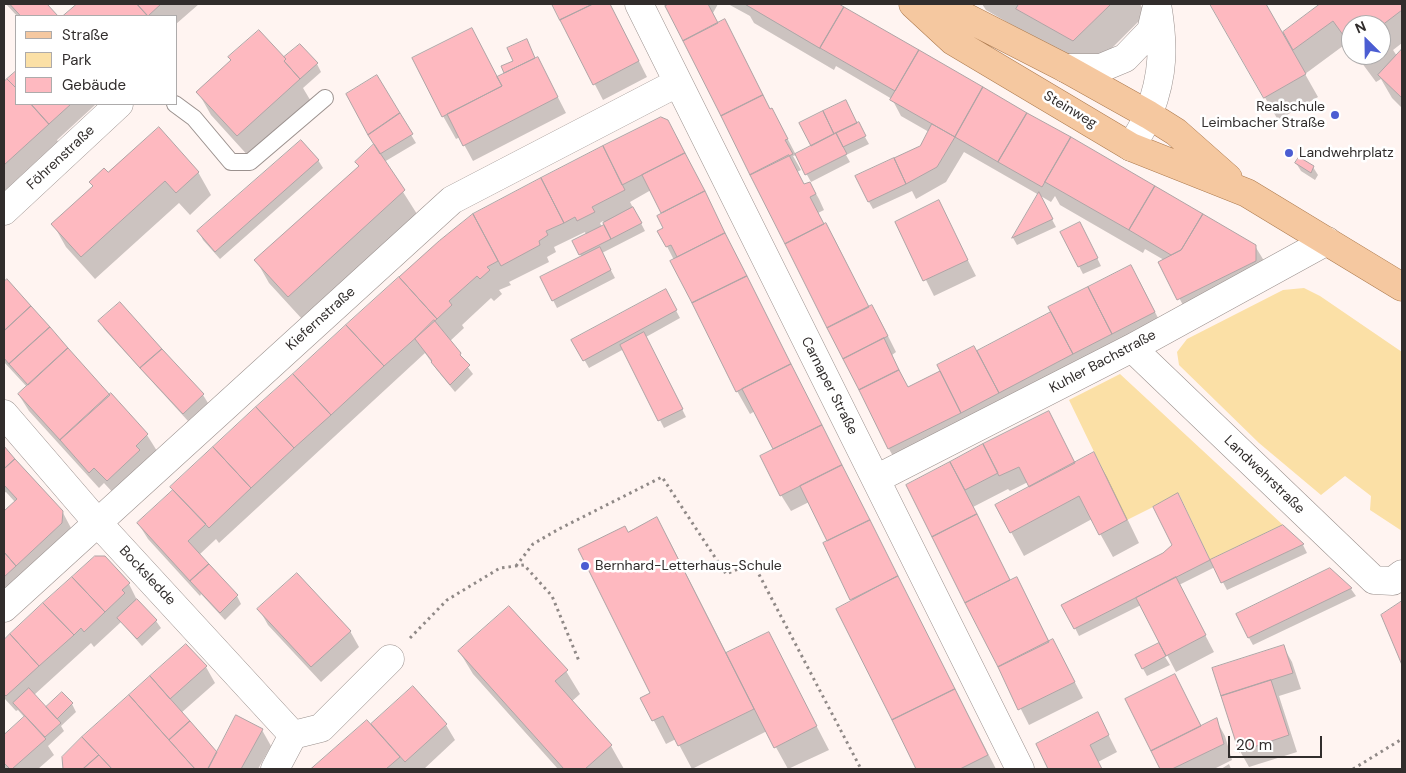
<!DOCTYPE html>
<html>
<head>
<meta charset="utf-8">
<style>
	body { margin:0 }
	#map { position:relative; width:1406px; height:773px; overflow:hidden; background:#fff4f1; font-family:"DM Sans",sans-serif }
	canvas { display:block }
	.frame { position:absolute; inset:0; border:5px solid #312d2c; pointer-events:none }
	.legend { position:absolute; left:15px; top:15px; width:162px; height:90px; box-sizing:border-box; background:#fff; border:1px solid #adabab; margin:0; padding:6px 9px; list-style:none; font-size:15px; color:#312d2c }
	.legend li { display:flex; align-items:center; gap:10px; height:25px }
	.legend b { width:25px; border:1px solid #adabab }
	.north { position:absolute; left:1341px; top:15px; width:50px; height:50px; box-sizing:border-box; background:#fff; border:1px solid #adabab; border-radius:50%; rotate:337deg; font-size:14px; font-weight:700; line-height:20px; text-align:center; color:#312d2c }
	.north::after { content:''; display:block; margin:auto; width:18px; height:22px; background:#4b5dd2; clip-path:polygon(50% 0,100% 100%,50% 72%,0 100%) }
	.scale { position:absolute; left:1228px; top:736px; width:94px; height:22px; box-sizing:border-box; border:2px solid #312d2c; border-top:0; padding-left:6px; font-size:15px; line-height:18px; white-space:nowrap; color:#312d2c; -webkit-text-stroke:4px #fff; paint-order:stroke }
</style>
</head>
<body>
<div id="map">
<canvas width="1406" height="773"></canvas>
<div class="frame"></div>
<ul class="legend">
<li><b style="height:6px;background:#f5c8a0"></b>Straße</li>
<li><b style="height:14px;background:#fbe0a6"></b>Park</li>
<li><b style="height:14px;background:#feb9c0"></b>Gebäude</li>
</ul>
<div class="north">N</div>
<div class="scale">20 m</div>
</div>
<script>
const g = document.querySelector('canvas').getContext('2d');
g.lineJoin = 'round';
function paint(path, color) {
  g.fillStyle = color;
  g.fill(path, 'evenodd');
}
function trace(path, color, width, dash) {
  g.strokeStyle = color;
  g.lineWidth = width;
  g.lineCap = dash ? 'butt' : 'round';
  g.setLineDash(dash || []);
  g.stroke(path);
}
function drawText(font, color, halo, rows, align = 'center') {
  g.font = font + ' "DM Sans",sans-serif';
  g.lineWidth = 5;
  g.setLineDash([]);
  g.textBaseline = 'middle';
  g.strokeStyle = halo;
  g.fillStyle = color;
  for (const [text, x, y, turn = 0] of rows) {
    g.save();
    g.translate(x, y);
    g.rotate((+turn || 0) * Math.PI / 180);
    g.textAlign = isNaN(turn) ? turn : align;
    if (halo) g.strokeText(text, 0, 0);
    g.fillText(text, 0, 0);
    g.restore();
  }
}
const green = new Path2D(`
	M1304,288L1320,296L1402,352V531L1370,510L1371,496L1345,476L1321,495L1259,443L1179,365L1177,352L1187,339L1283,290Z
	M1120,374L1283,525L1210,560L1179,494L1127,520L1069,400Z`);
const shadow = new Path2D(`
	M6,4H45L57,16H20L19,15L17,16Z
	M78,4H199L176,24V16H64Z
	M553,4H610L647,77L603,100Z
	M665,4H718L713,13L718,24L734,37L771,111L781,126L796,155L793,156L801,170L797,172L804,185L810,183L819,199L824,210L818,213L824,225L826,224L835,240L869,308L872,307L881,322L896,352L892,355L908,388L943,380L977,353L1053,313L1140,282L1163,328L902,472L889,449Z
	M728,4H837L1255,246L1269,269L1192,322L1160,262L1164,260L1145,249L1143,253L1060,205L1055,196L1051,202L1039,195L1056,227L1017,245L1013,238L1039,195L964,152L946,182L916,199L912,191L873,209L869,202L921,147L929,132L901,116L892,99L836,66L834,70L754,23L750,16Z
	M982,4H1140L1146,14L1090,70L986,10Z
	M1211,4H1265L1282,34L1320,6L1319,4H1402V43L1393,50L1397,56L1402,50V108L1392,98L1381,79L1376,82L1356,55H1381V25H1351V48L1347,43L1305,74L1318,97L1278,120Z
	M472,29L498,78L506,74L503,67L514,62L530,49L535,59L546,74L566,113L473,161L460,137L456,139L443,116Z
	M284,59L317,64L321,72L303,88L312,103L251,159L211,115L198,92Z
	M16,72V104H95V105L57,140L61,147L4,200V84Z
	M376,77L416,143L384,162L417,214L302,319L269,283L256,260L359,167L356,162L375,145Z
	M845,102L869,144L846,155L850,162L811,182L796,155L813,146Z
	M677,137L906,593L996,769H918L837,610L853,601L824,544L829,542L809,502L791,511L781,495L775,450L755,411L750,414L737,391L674,260L659,231L664,228L663,214L651,190L630,202L645,231L602,253L615,278L557,308L553,300L582,258L573,241L586,235L585,232L554,247L556,252L547,257L549,262L509,282L511,285L499,290L502,294L494,301L491,298L462,325L464,328L449,342L473,374L455,392L437,370L425,353L219,543L216,539L199,555L237,596L241,604L225,620L201,594L200,596L148,539L138,523L440,242L474,215ZM603,221L606,225L602,227L600,223Z
	M318,160L323,168L220,259L203,240L199,232Z
	M1296,163L1313,167L1318,175L1315,180L1301,171Z
	M198,172L211,195L190,215L179,203L95,279L66,247L53,224L93,187L91,182L108,174Z
	M938,202L976,276L934,296L897,222Z
	M1084,231L1101,266L1083,274L1062,233Z
	M7,281L110,397L111,395L147,435L157,451L116,496L104,483L99,488L29,411L19,395L27,387L4,362V284Z
	M665,290L680,318L646,337L686,417L664,428L624,349L589,368L573,340Z
	M120,303L203,395L208,403L188,421L104,329L100,321Z
	M1048,413L1075,464L1094,454L1107,477L1139,543L1113,557L1092,519L1024,556L997,506L1031,488L1028,482L1010,491L1008,489L973,507L1010,581L1025,594L1050,643L1062,657L1083,698L1029,725L907,485Z
	M4,448L62,511L71,528L70,540L4,612V513L15,502L6,492L4,493Z
	M1182,502L1210,561L1283,526L1303,545L1307,553L1227,590L1215,567L1179,585L1214,652L1176,672L1141,605L1079,636L1075,628L1164,554L1173,545Z
	M657,519L670,542L727,654L768,633L829,750L788,769L767,731L692,769L676,739L666,744L642,698L652,693L628,534Z
	M95,557L129,584L137,600L156,621L161,628L142,646L121,622L94,647L91,643L34,695L46,709L62,694L72,704L76,712L61,726L64,731L48,746L54,755L38,769H4V737L25,718L18,710L16,711L4,698V641Z
	M1329,570L1351,589L1356,596L1253,645L1249,638Z
	M1402,603V661L1383,616Z
	M259,609L350,631L359,647L321,682L268,625Z
	M1283,646L1292,662L1301,689L1279,696L1297,752L1249,767L1240,751Z
	M459,651L566,671L580,694L571,702L611,746L624,769H558L473,674Z
	M1162,652L1170,665L1147,676L1136,656Z
	M206,667L215,683L181,713L217,754L262,730L271,746L258,769H64L63,757Z
	M1174,675L1202,727L1216,720L1225,736L1232,760L1214,769H1161L1126,699Z
	M413,688L446,725L455,740L424,769H313L367,721L370,725Z
	M1106,730L1117,752L1098,762L1102,769H1050L1037,745Z
	M1229,764L1231,769H1221Z`);
const building = new Path2D(`
	M10,4H47L58,16H21Z
	M77,4H137L148,16H63Z
	M137,4H161L148,16Z
	M552,4H593L560,20Z
	M593,4H610L639,61L593,85L560,20Z
	M669,4H708L718,23L683,41L665,6Z
	M745,4H839L844,7L820,48Z
	M1019,4H1111L1073,41L1016,9Z
	M1210,4H1266L1306,74L1264,98Z
	M1320,4H1402V10L1381,26L1351,25V46L1333,21L1293,50L1283,32Z
	M844,7L919,50L895,91L820,48Z
	M725,19L763,95L721,116L683,41Z
	M472,28L502,86L442,117L412,58Z
	M1381,29L1389,40L1381,46Z
	M259,30L286,59L284,61L300,79L237,136L196,92L231,60L228,57Z
	M527,39L535,58L504,73L501,66L513,61L507,48Z
	M300,44L318,63L300,79L284,61L286,59L284,57Z
	M1402,49V98L1378,75Z
	M919,50L983,87L955,137L890,100Z
	M538,57L558,97L463,146L447,114L502,86L497,77Z
	M16,71V88L7,79Z
	M377,75L400,113L368,135L346,94Z
	M7,79L16,88V104H31L49,124L4,165V82Z
	M983,87L1027,113L998,162L955,137Z
	M763,95L770,109L772,108L788,139L785,140L793,154L750,175L721,116Z
	M846,100L857,123L834,134L823,111Z
	M31,104H71L49,124Z
	M823,111L834,134L811,146L799,123Z
	M400,113L413,134L380,154L368,135Z
	M1027,113L1071,137L1042,187L998,162Z
	M661,117L668,120L685,153L622,185L603,146Z
	M859,122L866,136L843,147L836,133Z
	M932,124L955,137L937,167L906,184L894,158L920,146Z
	M159,127L199,172L176,193L165,181L81,257L51,224L93,186L89,182L104,168L108,172Z
	M836,133L847,154L805,175L795,154Z
	M1071,137L1155,186L1129,230L1045,182Z
	M301,140L319,160L215,252L197,231Z
	M374,144L405,190L288,297L254,260L359,166L355,162Z
	M603,146L625,190L592,207L595,212L577,221L575,217L564,223L541,178Z
	M685,153L705,191L661,213L642,175Z
	M789,155L804,184L810,182L816,194L810,197L824,224L785,244L750,175Z
	M1299,157L1314,166L1311,173L1295,163Z
	M894,158L906,184L868,202L855,176Z
	M541,178L564,223L546,231L548,235L539,241L540,245L501,266L473,214Z
	M1155,186L1203,214L1181,250L1171,255L1129,230Z
	M705,191L725,233L677,257L671,245L666,247L657,231L663,228L657,216Z
	M1039,192L1053,219L1012,238Z
	M939,200L968,260L923,281L895,222Z
	M633,207L642,223L611,239L603,223Z
	M473,214L498,261L487,267L490,270L480,279L477,276L449,301L452,305L437,319L399,277L439,241Z
	M1203,214L1256,245V261L1177,300L1158,262L1181,250Z
	M1080,222L1098,258L1078,267L1060,232Z
	M826,223L869,307L827,328L785,244Z
	M604,225L611,239L579,255L572,241Z
	M725,233L747,276L692,303L670,261Z
	M600,247L611,270L552,301L540,277Z
	M1131,265L1155,312L1112,334L1088,287Z
	M747,276L791,364L736,392L692,303Z
	M399,277L437,319L384,366L346,325Z
	M7,279L31,306L4,331V282Z
	M1088,287L1112,334L1073,354L1048,307Z
	M666,289L677,310L583,361L571,340Z
	M120,302L162,349L140,368L98,321Z
	M872,305L888,336L843,359L827,328Z
	M31,306L50,327L9,364L4,358V331Z
	M1051,312L1073,354L999,393L977,351Z
	M434,320L461,353L460,355L470,365L450,385L431,362L432,361L415,339Z
	M346,325L384,366L331,415L293,374Z
	M50,327L68,348L28,385L9,364Z
	M644,332L683,409L658,421L620,345Z
	M884,338L899,370L859,390L843,359Z
	M974,346L999,393L961,413L937,365Z
	M68,348L110,395L60,440L18,394Z
	M162,349L204,394L183,414L140,368Z
	M791,364L822,425L773,449L742,389Z
	M899,370L908,387L940,371L961,413L888,449L859,390Z
	M293,374L331,415L294,448L256,407Z
	M111,393L148,434L136,446L140,450L107,481L94,468L89,473L60,440Z
	M256,407L294,448L251,488L213,447Z
	M1049,411L1075,463L1029,487L1019,467L999,476L983,444Z
	M822,425L842,465L780,496L760,456Z
	M983,444L998,473L965,490L950,462Z
	M4,446L15,459L4,469Z
	M213,447L251,488L209,528L170,487Z
	M1094,452L1127,520L1099,535L1079,496L1010,533L995,505Z
	M15,459L63,511L62,523L16,566L4,552V511L17,499L4,485V469Z
	M950,462L977,514L932,537L906,485Z
	M842,465L870,520L827,541L800,486Z
	M173,490L206,524L188,541L209,564L190,581L137,523Z
	M1178,493L1210,560L1074,629L1061,605L1163,553L1172,545L1153,507Z
	M977,514L1010,580L965,603L932,537Z
	M657,517L754,709L678,746L663,716L652,721L640,698L650,693L578,549L625,526L628,532Z
	M870,520L898,576L850,600L823,543Z
	M1283,525L1304,544L1221,583L1210,560Z
	M4,552L16,566L4,577Z
	M95,556H105L130,583L122,590L125,593L105,612L72,577Z
	M209,564L238,595L220,613L190,581Z
	M1330,568L1352,588L1248,638L1236,614Z
	M297,573L351,631L311,667L257,609Z
	M898,576L955,689L892,720L836,609Z
	M72,577L105,612L84,632L81,628L74,635L43,603Z
	M1017,577L1049,642L998,667L965,603Z
	M1176,577L1206,635L1166,656L1136,598Z
	M137,599L157,620L137,639L117,618Z
	M1402,601V665L1381,615Z
	M43,603L74,635L39,666L10,634Z
	M509,606L568,670L555,681L612,745L585,769H564L458,651Z
	M769,632L817,726L774,748L726,653Z
	M10,634L39,666L6,696L4,694V640Z
	M1053,639L1075,682L1018,710L998,667Z
	M1159,643L1166,656L1142,669L1135,655Z
	M186,644L207,666L170,699L150,676Z
	M1284,645L1293,673L1221,696L1212,668Z
	M1175,674L1201,726L1151,751L1125,699Z
	M150,676L190,721L169,740L129,695Z
	M1271,680L1289,735L1239,752L1221,696Z
	M413,686L447,724L405,762L371,724Z
	M29,688L61,723L45,737L13,703Z
	M955,689L988,755L960,769H916L892,720Z
	M62,692L73,703L57,719L46,707Z
	M129,695L169,740L195,769H112L99,755L82,737Z
	M1098,712L1109,735L1090,745L1102,769H1048L1036,744Z
	M236,715L263,729L241,769H208Z
	M25,716L46,739L12,769H10L4,763V735Z
	M1217,718L1224,744L1172,769H1160L1151,751Z
	M367,720L400,757L386,769H311Z
	M190,721L217,752L208,769H195L169,740Z
	M82,737L99,755L83,769H63L62,757Z
	M99,755L112,769H83Z`);
const path = new Path2D(`
	M516,566L533,544L559,529L662,477L726,574L753,563L861,769
	M410,638L447,600L500,568L524,565L552,596L579,661
	M1353,769L1402,739`);
const service = new Path2D(`
	M175,104L194,118L231,162H250L325,98`);
const minor = new Path2D(`
	M639,4L1020,769
	M1065,68H1101L1125,58L1151,31L1157,6
	M1131,147C1137,136 1145,125 1149,113C1164,74 1164,45 1157,4
	M4,211L119,104
	M1132,348L1374,580L1393,581L1402,574
	M4,414L97,522L293,735
	M876,479L1132,348L1327,241
	M4,608L452,200L677,83
	M275,769L293,735L321,728L390,659`);
const primary = new Path2D(`
	M913,4L953,41L1131,147L1247,193L1402,287
	M940,4L1065,68L1149,115L1176,132L1228,178`);
const markers = [
	[1335,115,5,"#4b5dd2"],
	[1289,153,5,"#4b5dd2"],
	[585,566,5,"#4b5dd2"]
];
const poiNames = [
	["Realschule",1325,107,"right"],
	["Leimbacher Straße",1325,123,"right"],
	["Landwehrplatz",1299,153],
	["Bernhard-Letterhaus-Schule",595,566]
];
const streetNames = [
	["Steinweg",1070,110,31],
	["Föhrenstraße",61,158,-43],
	["Kiefernstraße",321,319,-42],
	["Kuhler Bachstraße",1103,362,-28],
	["Carnaper Straße",829,386,63],
	["Landwehrstraße",1264,475,44],
	["Bocksledde",147,576,47]
];
paint(green, '#fbe0a6');
paint(shadow, '#0003');
paint(building, '#feb9c0');
trace(building, '#afa4a5', 1);
trace(service, '#9b918e', 18);
trace(minor, '#9b918e', 29);
trace(primary, '#ac7a4e', 29);
trace(path, '#908987', 3, [2.5, 4]);
trace(service, '#fff', 16);
trace(minor, '#fff', 28);
trace(primary, '#f5c8a0', 28);
for (const [x, y, r, color] of markers) {
  const dot = new Path2D();
  dot.arc(x, y, r, 0, 2 * Math.PI);
  g.fillStyle = color;
  g.fill(dot);
  trace(dot, '#fff', 2);
}
drawText('14px', '#312d2c', '#fff', poiNames, 'left');
drawText('14px', '#312d2c', '#fff', streetNames);
</script>
</body>
</html>
